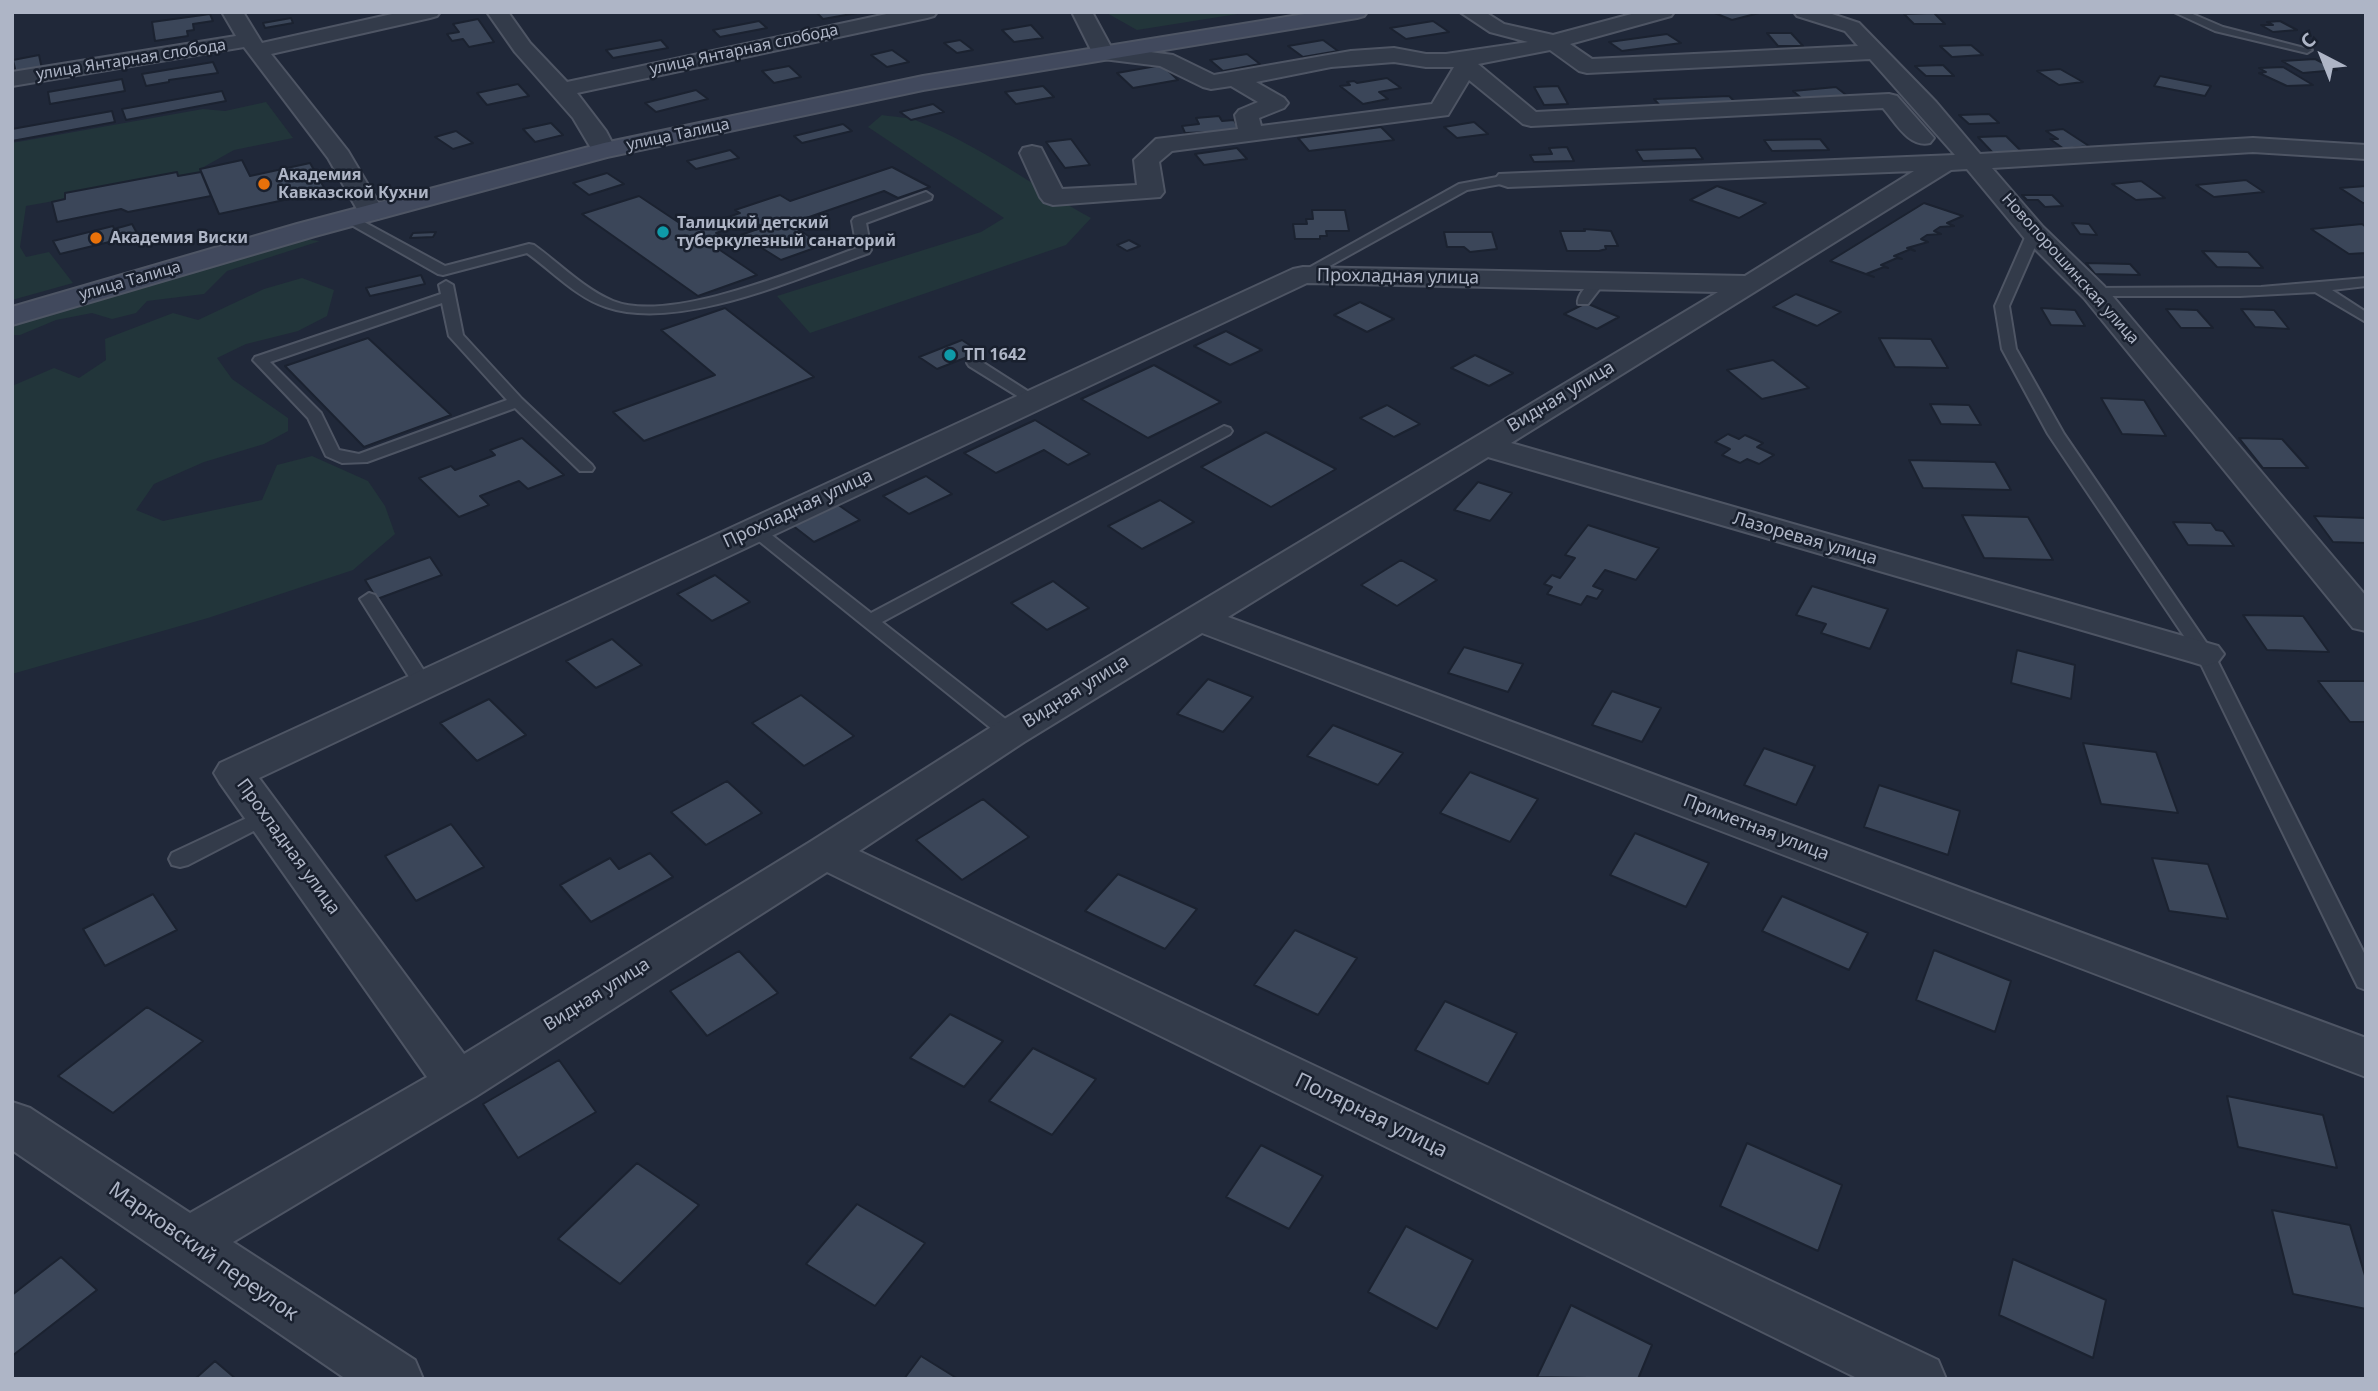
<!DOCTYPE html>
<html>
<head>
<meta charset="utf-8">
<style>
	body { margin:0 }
	#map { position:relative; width:2378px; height:1391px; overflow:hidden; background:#202839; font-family:"Noto Sans",sans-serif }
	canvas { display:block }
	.frame { position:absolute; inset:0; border:14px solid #aeb5c6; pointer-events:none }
	.north { position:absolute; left:2287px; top:21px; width:70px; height:70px; -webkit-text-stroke:5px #19202e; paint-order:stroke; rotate:318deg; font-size:19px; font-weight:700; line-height:28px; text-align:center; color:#aeb5c6 }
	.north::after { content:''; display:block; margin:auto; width:24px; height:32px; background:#aeb5c6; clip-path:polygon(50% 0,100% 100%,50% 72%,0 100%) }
</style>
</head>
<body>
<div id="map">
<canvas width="2378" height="1391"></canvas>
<div class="frame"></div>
<div class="north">С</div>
</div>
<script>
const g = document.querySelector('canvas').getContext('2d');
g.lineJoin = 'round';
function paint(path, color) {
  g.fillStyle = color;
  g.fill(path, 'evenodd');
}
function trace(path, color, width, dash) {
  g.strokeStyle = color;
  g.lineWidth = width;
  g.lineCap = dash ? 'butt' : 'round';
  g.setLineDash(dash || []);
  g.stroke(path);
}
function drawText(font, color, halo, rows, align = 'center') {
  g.font = font + ' "Noto Sans",sans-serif';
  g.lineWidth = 5;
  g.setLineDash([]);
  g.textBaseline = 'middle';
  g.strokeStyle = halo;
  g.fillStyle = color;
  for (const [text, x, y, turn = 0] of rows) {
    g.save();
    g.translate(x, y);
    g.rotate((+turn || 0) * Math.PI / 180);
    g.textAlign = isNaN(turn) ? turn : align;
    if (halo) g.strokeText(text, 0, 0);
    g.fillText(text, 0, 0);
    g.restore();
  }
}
const green = new Path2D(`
	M1105,12H1250L1137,30Z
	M266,102L293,138L234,150L200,169L201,172L178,176L176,172L65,193V199L26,206L20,247L26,257L49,252L73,283L12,300V143L203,109L225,111Z
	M882,115C894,117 909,117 920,122C981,146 1033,186 1091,218L1066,245L810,333L777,296L981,232L1004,218L868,127Z
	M302,239L320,241L227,271L204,294L147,301L136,313L112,319L92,313L56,320L20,335H12V321Z
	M302,278L334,290L327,316L298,331L246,344L217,358L232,379L288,418V431L264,444L204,462L154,484L136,510L163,521L262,500L277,465L312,456L368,481L385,506L395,534L353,570L208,618L12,674V386L54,368L79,378L106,360L105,339L173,313L198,320L264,289Z`);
const building = new Path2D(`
	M816,12H863L823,19Z
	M1712,12H1756L1759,13L1732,20Z
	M1934,13L1945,24H1914L1904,14Z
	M210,14L213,21L193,24L194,30L187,31L188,36L155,41L152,22Z
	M291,18L293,23L265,28L263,23Z
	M478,19L494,42L469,47L463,39L452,41L447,34L459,32L453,24Z
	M759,21L767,28L720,37L713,30Z
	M1433,21L1449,32L1406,39L1390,28Z
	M2280,21L2297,30L2273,32L2261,25H2273L2267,22Z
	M1031,25L1043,38L1014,42L1002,30Z
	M1767,33H1791L1803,46H1778Z
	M1667,34L1681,43L1622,51L1609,42Z
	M661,40L668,48L613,58L606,50Z
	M960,40L973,50L957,53L944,43Z
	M1323,40L1338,51L1303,57L1288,46Z
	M1971,45L1983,55L1952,57L1940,46Z
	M892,50L909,62L887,67L871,55Z
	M1247,54L1260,64L1223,71L1210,60Z
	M39,55L42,69L16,73L13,60Z
	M2315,59L2337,70L2303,73L2282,61Z
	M213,62L218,73L169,80V82L146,86L142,74Z
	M1162,65L1178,80L1133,88L1117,73Z
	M1943,65L1954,76H1926L1915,66Z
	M789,66L801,77L774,83L762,71Z
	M2283,67L2313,85L2287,86L2259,73L2266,72L2259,68Z
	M2060,69L2083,82L2059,85L2037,71Z
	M2160,76L2211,86L2205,96L2154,86Z
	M1387,78L1401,88L1379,92L1388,99L1363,104L1340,86L1350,85L1347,82L1354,81L1357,83Z
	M122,79L125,91L50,104L48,92Z
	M518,84L529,96L487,105L477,93Z
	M1043,86L1054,97L1016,104L1005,92Z
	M1558,86L1568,104L1544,105L1534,87Z
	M1836,87L1850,98L1806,102L1793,91Z
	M696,90L708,99L656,112L645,103Z
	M222,91L226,101L126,120L122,109Z
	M1729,96L1737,104L1662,108L1654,99Z
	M933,104L944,112L911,120L900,112Z
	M112,111L115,122L12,141V129Z
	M1989,114L1999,123L1969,124L1959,115Z
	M1219,116L1222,121L1234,120L1240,131L1185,133L1182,126L1199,124L1196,118Z
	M1474,122L1488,134L1457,138L1444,127Z
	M551,123L563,135L535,142L523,129Z
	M843,124L852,131L802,143L794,136Z
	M1381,127L1394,140L1309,151L1298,138Z
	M2063,129L2089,146L2064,149L2050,139H2058L2046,131Z
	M456,131L473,143L453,149L435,137Z
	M2006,136L2022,152L1993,153L1978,137Z
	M1071,139L1090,165L1065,168L1046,142Z
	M1820,139L1829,150L1772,151L1764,140Z
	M1567,147L1574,161L1534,162L1530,155L1552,154L1549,148Z
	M1237,148L1247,159L1204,165L1195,154Z
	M1695,148L1703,159L1643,161L1636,150Z
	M730,150L739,158L696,169L687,161Z
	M242,160L250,176L310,163L326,191L219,214L200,169Z
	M892,167L930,187L898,198L884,191L789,224L823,245L781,260L741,235L763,227L752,221L716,233L723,237L708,242L757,275L698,296L582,214L639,196L690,230L740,213L735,210L780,195L790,201Z
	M177,172L178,176L201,172L211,196L128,212L121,209L57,222L52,202L65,199V193Z
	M607,173L624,184L589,195L573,183Z
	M2246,180L2264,192L2214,197L2196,185Z
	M2141,181L2165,198L2136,200L2112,184Z
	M1717,186L1766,203L1739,218L1690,200Z
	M2366,186V203H2363L2340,188Z
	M2022,195H2052L2063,206L2045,207L2038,200H2027Z
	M1924,203L1963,216L1947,223L1954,226L1940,227L1934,231L1941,234L1927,235L1921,239L1928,242L1907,248L1915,251L1911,249L1894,256L1902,259L1897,258L1881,265L1888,268L1884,267L1866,274L1874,277L1830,261Z
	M1312,210H1345L1349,231H1326L1327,236H1320V239H1295L1293,224H1307L1306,219H1313Z
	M2072,223L2089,224L2097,235L2080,234Z
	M132,224L138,235L60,254L53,241L113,226L114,229Z
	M2362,224L2366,227V253L2349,254L2311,229Z
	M1584,229L1611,231L1618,246H1605L1606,249L1599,251H1567L1560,231H1585Z
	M436,232L433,237L410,238L413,233Z
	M1444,232H1492L1497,249L1470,252L1464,247H1447Z
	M1129,240L1140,246L1127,251L1117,245Z
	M2202,251L2248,252L2263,268L2217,267Z
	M2086,263L2130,264L2140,275L2095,274Z
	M421,275L425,284L370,296L366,288Z
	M1796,294L1841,312L1817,326L1773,307Z
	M1360,302L1394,319L1367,332L1334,315Z
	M1586,303L1619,317L1597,329L1564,314Z
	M725,308L814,377L644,441L613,412L715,375L661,330Z
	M2041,308L2075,310L2085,326L2051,325Z
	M2166,309L2197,310L2213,328H2181Z
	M2241,309L2274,310L2289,329L2255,327Z
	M1226,331L1262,350L1230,365L1194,346Z
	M368,338L451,415L364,447L285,366Z
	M1879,338L1931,339L1948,368L1895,367Z
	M962,340L980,352L937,369L919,357Z
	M1475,355L1513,373L1489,386L1451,368Z
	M1773,360L1809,388L1762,399L1727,370Z
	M1154,365L1221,402L1148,438L1081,399Z
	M2101,398L2144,400L2166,436L2122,434Z
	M1930,404L1969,405L1981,425L1941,424Z
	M1387,405L1420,424L1394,437L1360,418Z
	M1035,420L1090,454L1068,465L1044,450L996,473L964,453Z
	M1266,432L1336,469L1271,507L1201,467Z
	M1728,434L1739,439L1745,435L1763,443L1757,447L1774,455L1759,464L1747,459L1740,463L1722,455L1730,449L1715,442Z
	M522,438L564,475L528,489L519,481L480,496L489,505L459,517L419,478L451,466L455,470L495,455L490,450Z
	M2239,438L2282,439L2308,468H2263Z
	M1909,460L1995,462L2011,490L1923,488Z
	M926,476L952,494L909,514L883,496Z
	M1478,482L1512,493L1490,521L1454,510Z
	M1160,500L1194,522L1142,549L1108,526Z
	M837,504L860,520L814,542L792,525Z
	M1962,515L2028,517L2053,560L1984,558Z
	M2314,516L2366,518V543L2333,542Z
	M2173,522L2211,523L2216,530L2223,531L2234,546L2188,545Z
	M1588,525L1659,548L1636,580L1605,570L1593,586L1603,590L1597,599L1587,596L1581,605L1547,594L1552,587L1544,584L1552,575L1560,578L1575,558L1565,555Z
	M430,557L442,575L377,599L365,580Z
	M1401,560L1437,580L1397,606L1361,585Z
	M715,575L750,602L712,621L677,594Z
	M1053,581L1089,608L1047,630L1011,603Z
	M1812,586L1888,609L1870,649L1821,633L1826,624L1796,615Z
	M2243,615L2303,616L2329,652L2267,650Z
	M612,639L642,665L596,688L566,661Z
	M1464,647L1523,664L1508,692L1448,673Z
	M2017,650L2075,665L2071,699L2011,683Z
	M1208,679L1253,697L1223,732L1177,714Z
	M2318,681H2366V722H2350Z
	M1612,691L1661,708L1642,742L1592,725Z
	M801,695L854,736L804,766L752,723Z
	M489,699L526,735L477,761L440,723Z
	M1333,725L1403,753L1378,785L1307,756Z
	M2083,743L2156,752L2178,813L2101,804Z
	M1764,748L1815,766L1796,805L1744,785Z
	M1470,772L1538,799L1510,842L1440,813Z
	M727,781L762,813L706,845L671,812Z
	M1879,785L1960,811L1948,855L1864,827Z
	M983,799L1029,837L962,880L916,840Z
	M451,824L484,867L416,901L385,856Z
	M1635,833L1709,863L1686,907L1610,875Z
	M650,853L673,877L591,922L560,885L610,858L619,869Z
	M2152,858L2208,864L2228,919L2169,911Z
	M1118,874L1197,909L1165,949L1085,911Z
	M153,894L177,930L105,966L83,929Z
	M1782,896L1868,933L1849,970L1762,931Z
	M1295,930L1357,958L1318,1015L1254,985Z
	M1934,950L2011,981L1995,1032L1916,1000Z
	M739,951L778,993L707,1036L670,991Z
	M1445,1001L1517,1033L1488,1084L1415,1050Z
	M147,1007L203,1041L113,1113L58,1076Z
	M950,1014L1003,1041L964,1087L910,1058Z
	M1033,1048L1096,1079L1052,1135L989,1101Z
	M559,1060L596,1112L518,1158L483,1104Z
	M2227,1096L2323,1115L2337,1168L2238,1147Z
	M1747,1143L1842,1185L1818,1251L1720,1206Z
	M1261,1145L1323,1176L1289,1229L1226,1197Z
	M637,1163L699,1205L620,1284L558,1239Z
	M857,1204L925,1243L875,1306L806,1264Z
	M2272,1210L2350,1225L2366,1279V1309L2293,1294Z
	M1406,1226L1473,1260L1437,1329L1368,1292Z
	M61,1257L97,1290L12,1356V1295Z
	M2013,1259L2106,1300L2093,1358L1999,1315Z
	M1571,1305L1652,1345L1638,1379L1537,1377Z
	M921,1356L958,1379H904Z
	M215,1361L236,1379H195Z`);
const lane = new Path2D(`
	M2174,12H2188L2223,27L2312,50L2307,53L2215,31Z
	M1508,175L1514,179L1512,182L1467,190L1308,278L1303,279L1296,275L1459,184Z
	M926,192L932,196L931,199L866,223L871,250L869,253C798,278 679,332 606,307C577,298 551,270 527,253L443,275L438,274L341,219L348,215L353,216L445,266L529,244L534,245C559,263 584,289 613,301C671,324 799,269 857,248L852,221L854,218Z
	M2034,229L2041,233L2009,306L2016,349L2064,434L2214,654L2366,957V990L2358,987L2355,981L2196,654L2048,434L2002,349L1995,306L2027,233Z
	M1598,278L1603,279L1605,282L1588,304H1578C1576,297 1589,280 1598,278Z
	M2366,278V286L2332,290L2366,312V322L2315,292L2240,296H2094L2087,292L2094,288L2261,287Z
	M446,281L453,285L463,335L522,399L592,465L594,468L592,471H580L515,408L367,462L342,463L326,456L308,418L253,360L255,357L441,294L439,285ZM442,303L449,336L507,400L359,454L339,450L321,413L270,362Z
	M974,359L979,360L1040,399L1037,402H1027L969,366L967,363Z
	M1224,426L1230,428L1232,431L1230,434L882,622L1017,728L1020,733L1017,738H1003L744,529L753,524L759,525L871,613Z
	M369,593L375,595L430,680L433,684L430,688H416L360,599Z
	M266,809L273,811L276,816L273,821L188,865L180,867L172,865L169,859L172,853Z`);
const street = new Path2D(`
	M222,12H243L262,43L401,12H440L437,16L430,18L271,54L348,151L384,212L380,218L371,220L362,218L328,158L244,47L12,86V72L236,36Z
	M487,12H508L530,43L567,82L896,12H937L934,16L927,18L577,93L606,131L616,150L613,155L604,157L595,155L573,118L515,52Z
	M1072,12H1092L1111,47L1173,55L1214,75L1351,51L1394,48L1426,54H1446L1528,42L1490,32L1460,12H1485L1504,24L1553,35L1639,12H1674L1671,16L1570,44L1592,59L1858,46L1845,31L1797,16L1794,12H1826L1859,23L1936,102L1980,154L2253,138L2366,145V159L2253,152L1992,168L2043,227L2104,286L2366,596V631L2353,628L2084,298L2025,239L1967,169L1951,170L1511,443L2218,646L2224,654L2218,662L2205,666L2192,662L1488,457L1228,617L2366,1038V1077L1202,633L1024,742L859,851L1938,1360L1946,1379H1859L827,872L475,1097L233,1242L415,1360L423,1379H346L12,1150V1102L30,1108L190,1213L427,1077L220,783L214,773L220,763L1293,269L1303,267L1745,276L1914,171L1508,187L1499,184L1495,179L1499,174L1955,155L1870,59L1587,73L1579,71L1550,50L1478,64L1536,112L1889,94L1897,96L1934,138L1930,143C1909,148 1896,123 1883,108L1531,126L1523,124L1469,80L1448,115L1172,151L1159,162L1164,192L1160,197L1053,205L1044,202L1040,197L1020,153L1023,148L1032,146L1041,148L1062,189L1137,185L1134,160L1156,139L1238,129L1235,115L1239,110L1258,102L1231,86L1211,89L1203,87L1160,66L1095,58ZM1394,62L1426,67H1454L1432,104L1261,126L1259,118L1284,108L1288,103L1284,98L1256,82L1331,67ZM1307,283L1718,292L996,724L810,842L464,1054L259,778Z`);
const secondary = new Path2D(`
	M1317,12H1367L1364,16L1357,18L923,90L607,157L315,236L12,325V307L297,224L604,143L923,76Z`);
const markers = [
	[264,184,7,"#e8710a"],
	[663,232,7,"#0f9aa8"],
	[96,238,7,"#e8710a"],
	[950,355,7,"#0f9aa8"]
];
const farStreetnames = [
	["улица Янтарная слобода",744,50,-12],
	["улица Янтарная слобода",131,60,-9],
	["улица Талица",678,135,-12],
	["Новопорошинская улица",2070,269,48],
	["улица Талица",130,281,-16]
];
const farPoinames = [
	["Академия",278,175],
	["Кавказской Кухни",278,193],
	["Талицкий детский",677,223],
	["туберкулезный санаторий",677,241],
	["Академия Виски",110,238],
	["ТП 1642",964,355]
];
const streetNames = [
	["Прохладная улица",1398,277,1],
	["Видная улица",1561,397,-31],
	["Прохладная улица",798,509,-25],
	["Лазоревая улица",1805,539,16],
	["Видная улица",1076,692,-32],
	["Приметная улица",1756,828,21],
	["Прохладная улица",288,847,54],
	["Видная улица",597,995,-32]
];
const nearStreetnames = [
	["Полярная улица",1371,1116,26],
	["Марковский переулок",203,1252,35]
];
paint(green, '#22353a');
paint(building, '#3b4659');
trace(building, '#1b2230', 2);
trace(lane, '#4e5564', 4);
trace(street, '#4e5564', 4);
trace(secondary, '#4e5564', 4);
paint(lane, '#333b4a');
paint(street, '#333b4a');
paint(secondary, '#41495d');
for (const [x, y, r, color] of markers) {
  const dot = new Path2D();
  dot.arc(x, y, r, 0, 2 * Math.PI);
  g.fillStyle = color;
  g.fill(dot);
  trace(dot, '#19202e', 2.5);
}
drawText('16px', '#aeb5c6', '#19202e', farStreetnames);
drawText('bold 16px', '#aeb5c6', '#19202e', farPoinames, 'left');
drawText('18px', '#aeb5c6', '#19202e', streetNames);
drawText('21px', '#aeb5c6', '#19202e', nearStreetnames);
</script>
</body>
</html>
